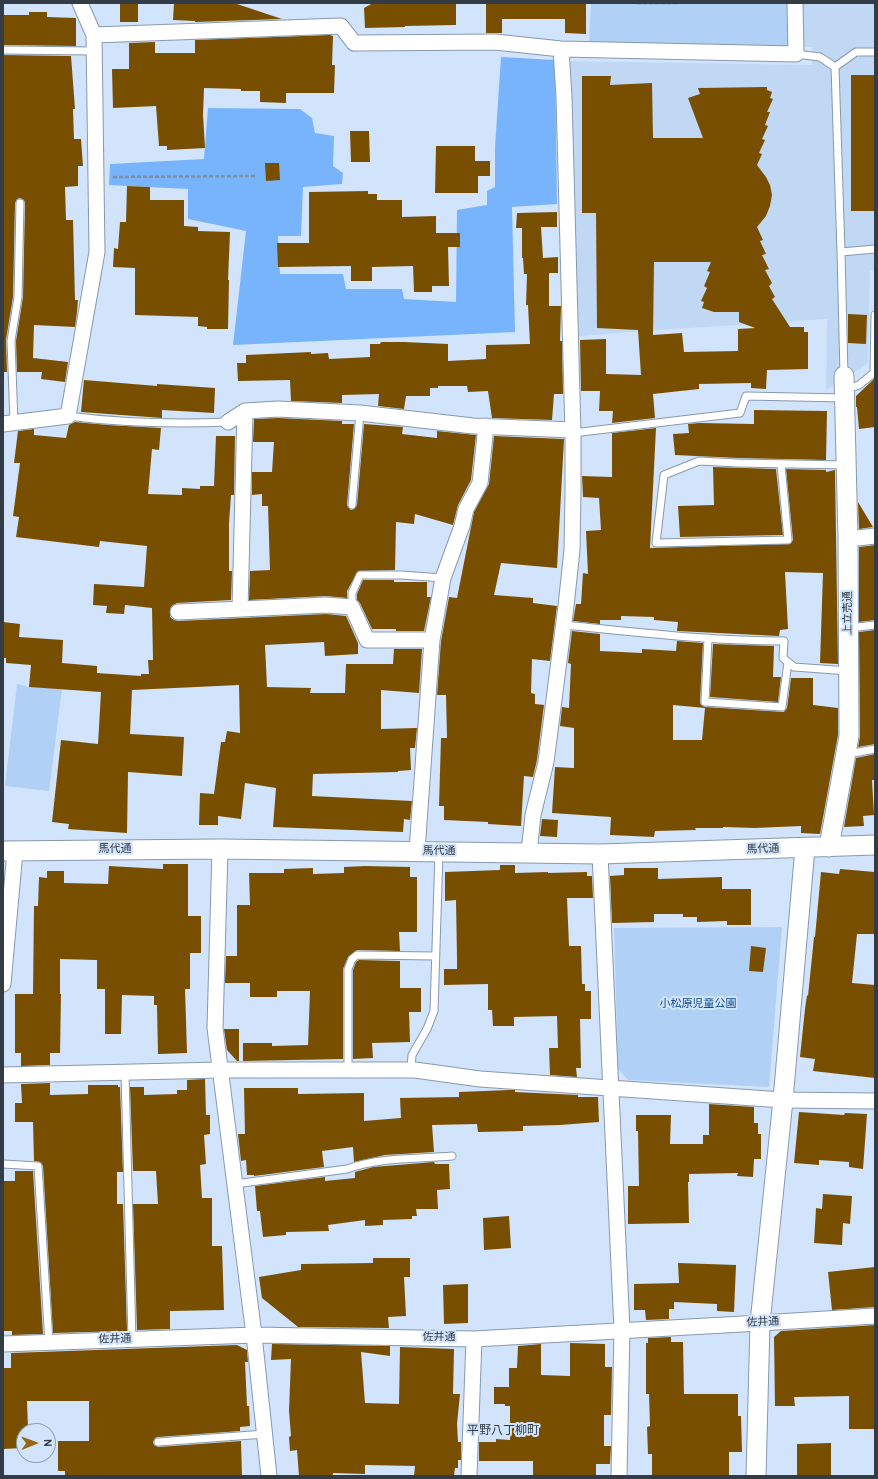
<!DOCTYPE html>
<html>
<head>
<meta charset="utf-8">
<style>
	body { margin:0 }
	#map { position:relative; width:878px; height:1479px; overflow:hidden; background:#d2e4fb; font-family:Overpass,sans-serif }
	canvas { display:block }
	.frame { position:absolute; inset:0; border:4px solid #333b44; pointer-events:none }
	.north { position:absolute; left:16px; top:1423px; width:40px; height:40px; box-sizing:border-box; background:#d2e4fb; border:1px solid #92a0b2; border-radius:50%; rotate:89deg; font-size:11px; font-weight:700; line-height:16px; text-align:center; color:#333b44 }
	.north::after { content:''; display:block; margin:auto; width:14px; height:18px; background:#956616; clip-path:polygon(50% 0,100% 100%,50% 72%,0 100%) }
</style>
</head>
<body>
<div id="map">
<canvas width="878" height="1479"></canvas>
<div class="frame"></div>
<div class="north">N</div>
</div>
<script>
const g = document.querySelector('canvas').getContext('2d');
g.lineJoin = 'round';
function paint(path, color) {
  g.fillStyle = color;
  g.fill(path, 'evenodd');
}
function trace(path, color, width, dash) {
  g.strokeStyle = color;
  g.lineWidth = width;
  g.lineCap = dash ? 'butt' : 'round';
  g.setLineDash(dash || []);
  g.stroke(path);
}
function drawText(font, color, halo, rows, align = 'center') {
  g.font = font + ' Overpass,"Noto Sans JP",sans-serif';
  g.lineWidth = 4;
  g.setLineDash([]);
  g.textBaseline = 'middle';
  g.strokeStyle = halo;
  g.fillStyle = color;
  for (const [text, x, y, turn = 0] of rows) {
    g.save();
    g.translate(x, y);
    g.rotate((+turn || 0) * Math.PI / 180);
    g.textAlign = isNaN(turn) ? turn : align;
    if (halo) g.strokeText(text, 0, 0);
    g.fillText(text, 0, 0);
    g.restore();
  }
}
const built = new Path2D(`
	M800,3H875V270L870,271L868,364L826,390L827,319L629,332L574,337L568,61L812,65V47H801Z`);
const green = new Path2D(`
	M591,3H792L793,47L589,43Z
	M17,684L29,687L62,689L49,791L5,786Z
	M782,927L769,1087L628,1080L618,1069L614,928Z`);
const forest = new Path2D(`
	M501,57L555,60L557,204L512,207L515,332L233,345L246,231L188,219V189L109,185L110,164L204,159L208,108L300,109L312,118L315,133L334,136L333,166L343,173L342,184L303,187L301,236H278L280,274H343L346,289H402L404,299L456,302L457,210L487,205V191L495,187V147Z`);
const building = new Path2D(`
	M120,3H138V22H120Z
	M174,3H234L282,19L195,22V21L173,20Z
	M373,3H456V25L405,26V27L365,28L364,8Z
	M486,3H586V34L565,33V19H502V33H486Z
	M29,12H47V17L76,18V46L3,45V15H29Z
	M330,35L333,36L332,65H335L334,93H286V103L260,102V91H241V89L204,88L203,115L205,148L167,150V146H159L156,106L113,108L112,69H129V43L155,42V53H195V40Z
	M3,55L71,56L75,109H73L74,139H81L83,166H78V186L65,187L66,220H73L75,300H78L77,312L75,327L34,325L33,358L68,362L65,382L41,379L42,372H17L16,341L23,297L25,203L24,200L20,198L17,199L15,203L13,297L6,340L7,372H3Z
	M851,75H875V211H851Z
	M582,76H611L610,85L652,83L653,138H703L688,98L700,94L698,88L767,87V90L772,92L770,98L773,99L767,112H770L765,125L768,126L762,139L765,140L759,153L762,154L757,165L766,177L770,185L772,195L770,206L766,216L757,227L763,240L760,241L766,254L762,255L769,269L765,270L772,283L769,286L775,297L772,299L790,327H804V332H808V369L767,370L766,389L751,388V383L699,384V389L653,394L655,418L612,423L613,411H599L600,391H581L580,340L606,339V374L641,375L638,330L597,328L596,213H582ZM654,262H711L707,271L710,272L704,286L707,288L701,301L704,302L702,308L714,312H739V322L755,328L738,329V351L684,352L682,333L653,335Z
	M350,131H369L370,162H351Z
	M436,146H475V161H490V176H478V193H435Z
	M265,163H279L280,180L266,181Z
	M127,186L150,187V200H184V226L198,227V231L230,232L228,280H229L228,329H207V327L198,326V317L135,315V268L113,267L114,248L118,249L120,222H126Z
	M368,191V194H377V200H402V217L436,216V233H460V247H448L449,286H432V292H414L413,266L372,267V281H351V266L278,267L277,243H309V192Z
	M557,212V227H541L543,258L558,257V273H549V306H561L560,341H562L563,394H554L552,420L492,418L488,391L468,392L467,386H438V388H430V396H406L404,409L378,406L379,394L342,395V403L291,401L290,380L238,381L237,363H246V355L311,352V354L328,353L329,359L370,357V344H380L381,342H404L448,344V361L486,359V345L530,344L528,305H526L527,274H524L523,258H522V228H516L517,213Z
	M848,314L867,315L866,344L848,343Z
	M875,378V427L859,429L857,407H856V396Z
	M84,380L157,386V384L215,388L214,413L162,410V418L81,412Z
	M754,410L827,411L826,460L738,458L675,455L673,434L689,433L688,424L699,423L754,424Z
	M278,418L342,421V424H354L347,505L348,507L351,510L354,509L357,505L364,424L403,427L402,434L437,438V431L476,435L471,480L458,505L453,525L415,514L414,524L396,522L395,570L358,571L347,591V598L326,596L249,600L250,571L270,570L268,506H262V494L252,495V472H272L274,442H253L254,419Z
	M75,422L108,425L161,428L159,450L152,449L148,494L182,495V488L200,489V486H214L216,436H235L234,495H231L229,523V571H232L231,600L177,603L173,605L170,608V617L174,620L178,621L326,614L346,616L358,643V654L325,656L324,642L265,645L267,687L311,688L310,693H345L346,664H393L394,649H422L419,693L381,690V729L417,728L415,748H410L411,770L398,771V772L313,774L312,796L412,801L410,820L404,819L403,832L273,827L276,788L245,783L241,819L218,816V825H199L200,793L214,794L221,742H225L227,731L240,733L239,685L132,690L130,734L184,737L182,776L128,772L127,833L68,829L69,824L52,822L61,740L98,744L101,692L29,687L31,665L6,663V658H3V622L20,624L19,637L63,640L62,663L97,666V673L141,676V674H149L148,660H153L152,608L125,605L124,614L106,613L107,606L93,605L94,584L144,587L147,546L100,541L99,547L16,537L19,517L13,516L20,463H14L18,431L34,429V435L66,438L69,425Z
	M656,428L650,548L790,544L793,540L786,469L826,470V472L835,470L838,664L820,663L823,573L785,572L788,629L780,630L779,636L677,631L678,622L654,620V617L621,616V620H600V624L573,621L576,604H581L583,573L588,574L586,531L601,530L599,498L583,497L582,476L612,477V433Z
	M494,436L564,439L557,568L501,563L494,595L533,598V603L557,606L550,661L532,659L531,693L535,694V704L544,705L537,760L533,777L524,776L521,826L488,824V822L444,820V806H439L441,738H447L446,695H437L441,641L449,597L457,598L474,512L489,484Z
	M713,467L776,469L783,535L680,537L678,506L714,505Z
	M858,502L873,527L859,529Z
	M875,545V620L859,622V547Z
	M363,580H394V582H427V597H431L424,631H396V629H372L360,603L357,600V594Z
	M875,630V744L858,747L860,736L859,632Z
	M572,631L600,634V651L642,653V649L676,651L677,641L703,643L700,702L701,705L705,707L784,712L787,708L791,678H813V705L838,708V735L820,834L801,833V826L755,828L723,827V828H695L696,830L655,831L654,837L610,835L611,817L552,813L555,767L574,768V728L560,726L562,707L569,708L571,664L568,663ZM673,705L705,708L702,740H673Z
	M713,644L774,646L773,677H781L778,702L710,697Z
	M875,754V780H872L874,815L863,816L864,826L844,827L856,758Z
	M542,819L558,820L557,837L540,836Z
	M163,864H188V916H201V953H190V989H185L187,1053L158,1054L157,1005H154V996L122,995L121,1034H105V989H97V960L60,959V994H61L60,1053H50V1065L21,1066V1053H15V994H33L34,906H38L39,877L47,878V871H64V883L108,884L109,866L163,869Z
	M500,865H515V873L548,872V873L587,872V876H592L593,898H567L569,946H581L582,984H585V991H591V1019H580L581,1068H576L577,1077L550,1075L549,1048H558L557,1016L514,1017V1026H493L492,1010H488V984L444,985V969H457V958L456,900L445,901V872L500,870Z
	M365,866L410,867V877H417V932H399L400,951L357,950L348,957L343,969V1059L243,1061V1043H272V1046L308,1045L310,991H277V997H250V983H225L226,956H237V905H250L249,873H284V869L313,868V874L344,873V867Z
	M624,868H658V879L722,877V889H751V925H727V921L697,922V917H683V914H654V922L612,923L610,876L624,875Z
	M840,869L875,872V934H857L852,983L875,985V1078L813,1071L815,1059L800,1057L805,1009L807,995L808,996L814,937H815L821,872L839,874Z
	M751,946L766,948L763,972L749,971Z
	M359,960L400,961V988H421V1012H409L410,1042L372,1043L373,1058L353,1059V970L356,962Z
	M224,1029H239V1061H237L227,1050Z
	M205,1079L206,1115H210V1134L204,1135L206,1164L200,1165L202,1198H212V1246H222L224,1310L170,1311V1329L137,1330L133,1204H158L156,1171H133L130,1087H144V1095L177,1094V1090H187V1080Z
	M50,1083V1095L88,1094V1085H118V1087H120L123,1172H117V1204H123L127,1331L53,1333L43,1166L40,1162L34,1161L33,1122H15V1103H22L21,1084Z
	M244,1088H298V1094L364,1093V1121L401,1118L400,1098L459,1097V1092L509,1090H515V1092L578,1095V1097H598L599,1122L560,1125L523,1126V1131L478,1132L477,1124L432,1125L434,1152L385,1155L354,1162L353,1147L322,1151L324,1167L254,1176V1175H247L246,1160L241,1161L238,1134H245Z
	M709,1104L754,1107V1123H758V1134H761V1159H754L753,1177L737,1176L738,1173L689,1174V1182H688L689,1223L628,1224V1186H639L638,1131H636V1115H671L670,1144H703V1135H709Z
	M799,1112L844,1115L845,1113L867,1114L863,1169L849,1167V1162L819,1160V1165L794,1163Z
	M434,1162L435,1164H449L450,1189L437,1190L438,1209H416L417,1216H412V1219L383,1220V1225L365,1226V1220L328,1225L329,1231L286,1232V1235L263,1237L260,1211H257L255,1186L325,1177V1181L355,1178V1172L373,1167Z
	M15,1171H33L43,1334L12,1335V1331H3V1181H15Z
	M823,1194L852,1196L850,1224L843,1223L842,1245L814,1243L816,1208L822,1209Z
	M509,1216L511,1248L484,1250L483,1218Z
	M373,1258H410V1277H404L406,1316L388,1317L389,1328L298,1327L262,1298L259,1277L301,1270V1264L373,1263Z
	M678,1263L736,1265L734,1312L717,1311V1304L674,1302V1309H669V1319L646,1320L645,1310H634V1284L679,1283Z
	M875,1267V1307L832,1310L828,1272Z
	M468,1284V1323L444,1324L443,1285Z
	M875,1325V1429H849V1396L794,1397L795,1406H775L774,1337L781,1331Z
	M671,1337V1342H683L684,1394H738V1416H741L742,1452H729V1476H652V1454H648L647,1427L650,1426L649,1394H646V1343H648V1338Z
	M570,1343L605,1344V1367H612L611,1415H604V1446H611L610,1464H596V1476H533V1461H479V1442H496V1439L510,1440V1406H505V1404H494V1387H509V1368H517L518,1346L541,1344V1375L570,1376Z
	M272,1344L390,1346V1356L361,1352L365,1403L399,1404L400,1347L454,1349L453,1394H460L457,1424L458,1442H461V1460H458V1468H455L454,1476H414L415,1466L365,1465V1474L333,1473V1476H299L297,1450L290,1451L289,1437L291,1436L289,1411L291,1359L271,1360Z
	M237,1345L247,1350L248,1362H245L247,1406H249L250,1426L240,1427V1431L158,1437L155,1438L153,1442L154,1445L158,1447L241,1441L242,1476H65V1471H58V1441H89V1401H27L28,1429H22L23,1448L3,1449V1368H11V1353Z
	M831,1443V1476H797V1444Z`);
const path = new Path2D(`
	M637,3H677
	M113,177L255,176`);
const service = new Path2D(`
	M3,50L94,51
	M796,54L820,57L835,67
	M841,252L835,67L856,52H875
	M874,373L875,315
	M844,375L841,252L875,249
	M845,390L859,385L875,372
	M68,416C121,423 175,424 228,422
	M14,423L11,341L18,297L20,203
	M573,433L740,413L746,396L844,398
	M781,464L788,540L656,543L664,475L699,461L738,463L846,465
	M352,505L360,413
	M352,607V593L360,575H401L443,578
	M564,625C637,632 710,641 784,641L783,658L794,667L849,671
	M849,628L875,625
	M708,638L705,702L782,707L788,662
	M848,754L875,749
	M348,1070V969L352,959L357,955L435,956
	M411,1070L412,1055L427,1029L434,1011L439,852
	M125,1073L132,1340
	M3,1164L38,1166L49,1343
	M235,1184L347,1169C380,1157 417,1159 452,1156
	M158,1442L265,1434`);
const minor = new Path2D(`
	M94,35L341,26L354,43L495,42L561,49L796,54L795,3
	M228,422L245,411L278,409L360,413L473,426L573,430
	M3,424L68,416L97,252L94,35L80,3
	M848,539L875,536
	M240,609L245,411
	M178,612L326,605L352,607L367,640H432
	M220,849L215,1028L254,1335L269,1476
	M417,851L432,640L443,578L462,526L466,509L480,483L486,426
	M529,852L533,815L546,762L566,606L572,550L573,493V433L564,97L561,49
	M600,854L622,1330L619,1476
	M3,984L15,851
	M3,1075L221,1070H415L480,1079L783,1100L875,1101
	M3,1344L254,1335L474,1339L760,1323L875,1316
	M469,1476L474,1339`);
const tertiary = new Path2D(`
	M829,847L849,736L848,539L844,376
	M3,851L220,849L600,854L875,845
	M756,1476L760,1323L783,1100L805,848`);
const streetNames = [
	["上立売通",849,613,-90],
	["馬代通",115,850],
	["馬代通",763,850,-2],
	["馬代通",439,852,1],
	["佐井通",763,1323,-3],
	["佐井通",439,1338,1],
	["佐井通",115,1340,-2]
];
const parkNames = [
	["小松原児童公園",698,1005]
];
const neighbourhoodNames = [
	["平野八丁柳町",503,1432]
];
paint(built, '#c1d8f5');
paint(green, '#b1d0f5');
paint(forest, '#78b4fc');
paint(building, '#784f00');
trace(service, '#8799ae', 9);
trace(minor, '#8799ae', 17);
trace(tertiary, '#8799ae', 21);
trace(path, '#818e9e', 2.5, [4, 2]);
trace(service, '#fff', 7);
trace(minor, '#fff', 15);
trace(tertiary, '#fff', 19);
drawText('11px', '#333b44', '#d2e4fb', streetNames);
drawText('11px', '#0e4b8b', '#d2e4fb', parkNames);
drawText('12px', '#333b44', '#d2e4fb', neighbourhoodNames);
</script>
</body>
</html>
